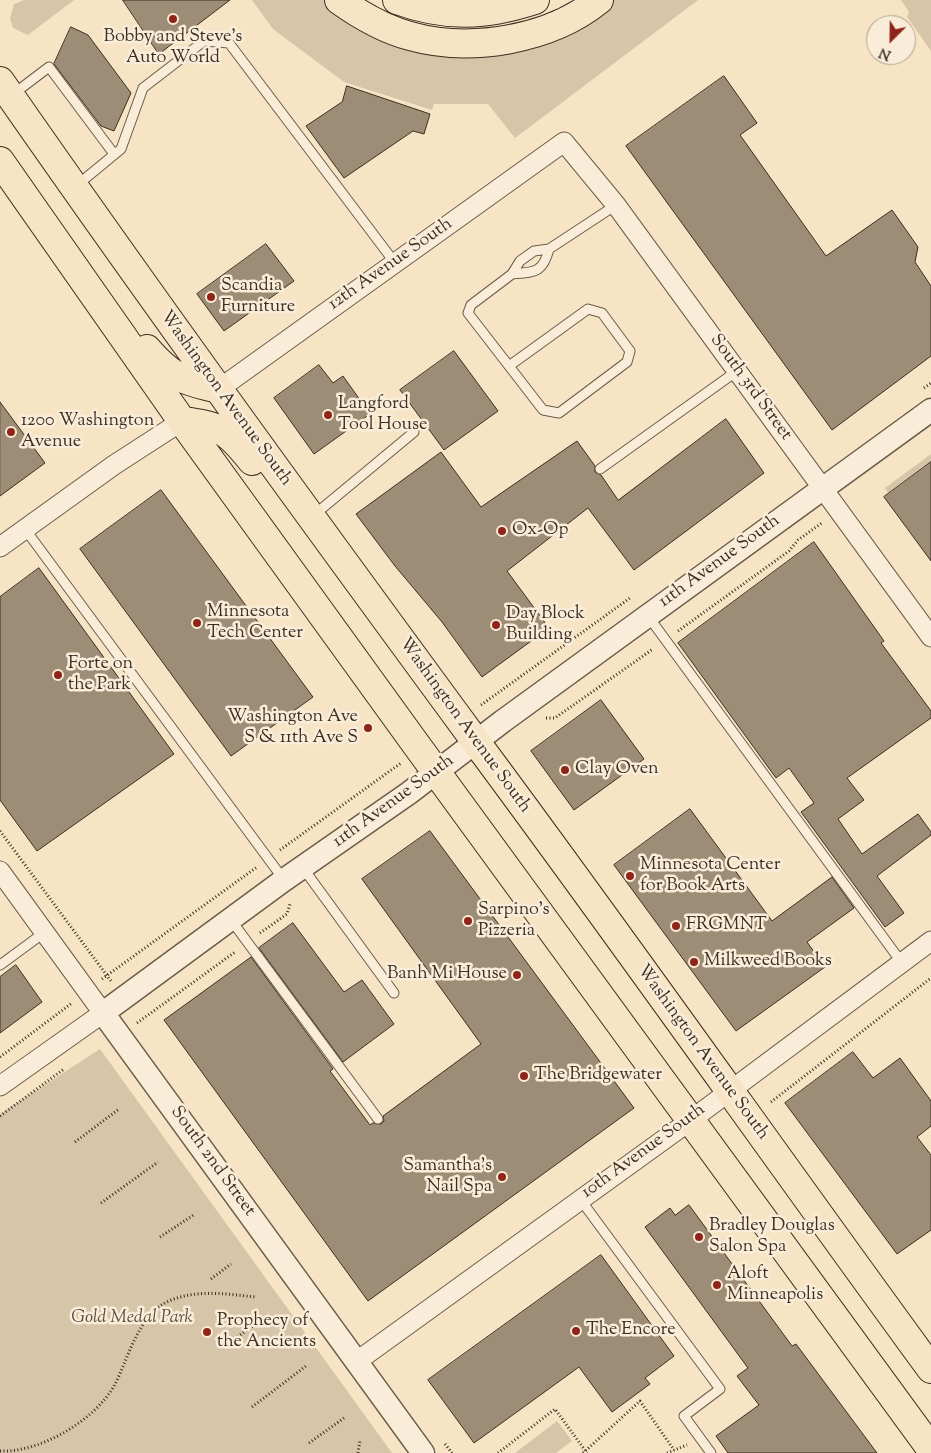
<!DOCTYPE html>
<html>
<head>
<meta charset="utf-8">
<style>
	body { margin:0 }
	#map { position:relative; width:931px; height:1453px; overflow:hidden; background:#f6e4c5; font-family:"Sorts Mill Goudy",serif }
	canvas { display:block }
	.north { position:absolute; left:866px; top:15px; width:50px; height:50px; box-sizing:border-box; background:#f9edd9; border:1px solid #ada18f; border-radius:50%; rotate:203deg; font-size:14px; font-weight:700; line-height:20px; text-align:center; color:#3c2e21 }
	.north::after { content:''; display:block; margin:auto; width:18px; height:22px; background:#8f2418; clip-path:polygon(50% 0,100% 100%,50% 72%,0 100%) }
</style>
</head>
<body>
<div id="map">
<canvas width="931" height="1453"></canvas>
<div class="north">N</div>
</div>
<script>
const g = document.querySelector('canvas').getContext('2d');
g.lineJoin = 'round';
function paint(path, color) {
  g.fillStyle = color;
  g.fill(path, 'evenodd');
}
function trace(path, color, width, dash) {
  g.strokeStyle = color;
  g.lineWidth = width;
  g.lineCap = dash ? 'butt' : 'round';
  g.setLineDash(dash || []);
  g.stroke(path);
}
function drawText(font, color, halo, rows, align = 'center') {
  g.font = font + ' "Sorts Mill Goudy",serif';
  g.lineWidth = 5;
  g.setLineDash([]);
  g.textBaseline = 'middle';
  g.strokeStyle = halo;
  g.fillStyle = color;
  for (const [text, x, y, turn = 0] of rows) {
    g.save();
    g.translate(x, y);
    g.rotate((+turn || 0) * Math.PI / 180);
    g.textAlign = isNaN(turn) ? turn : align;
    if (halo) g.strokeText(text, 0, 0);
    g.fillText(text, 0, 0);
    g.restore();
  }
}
const green = new Path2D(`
	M24,0H74L28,35L13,28L10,19L14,4Z
	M252,0H326L399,42L581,21L613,0H698L515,138L488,104H434L432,110L344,82L273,29Z
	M901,0H931V51L907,17L909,12Z
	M931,454V461L888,493L885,488Z
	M100,1049L392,1453H0V1114Z
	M557,1421L572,1441L556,1453H515Z`);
const building = new Path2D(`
	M123,0H230L159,54Z
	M71,27L88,35L131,93L114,131L101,126L54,64Z
	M724,76L757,123L740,135L826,256L892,210L918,247L915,262L931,286V356L832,430L626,146Z
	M347,86L430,114L424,134L413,131L344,178L306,126L342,102Z
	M266,244L294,281L224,331L197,294Z
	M454,351L498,411L444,450L400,390Z
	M319,365L333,383L343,376L370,414L314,454L274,398Z
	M0,402L45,463L0,496Z
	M726,419L764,473L634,570L588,508L507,571L549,628L482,677L442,622L395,566L356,514L441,452L481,507L577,441L595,466V472L601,475L618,500Z
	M931,462V561L884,497Z
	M161,490L313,697L231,756L80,549Z
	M814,542L884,641L881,643L931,711V718L847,778L864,800L838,819L862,854L918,814L931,832V835L877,876L904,913L885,927L801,812L814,803L789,768L776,778L678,643Z
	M39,568L174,754L37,851L0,800V597Z
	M601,700L644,759L574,810L531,751Z
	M690,809L772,921L832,877L854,908L807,942L825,967L736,1031L614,865Z
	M430,831L634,1108L368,1301L164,1020L251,957L333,1069L330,1071L370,1125L373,1123L381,1124L384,1121L383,1116L481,1044L362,879Z
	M293,923L344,992L362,980L394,1024L343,1062L259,948Z
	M16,965L42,1002L0,1033V977Z
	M853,1052L873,1078L900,1058L931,1101V1126L917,1137L931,1155V1230L897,1254L785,1103Z
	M689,1205L792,1346L796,1344L877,1453H728L716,1436L759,1405L737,1376L748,1368L645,1227L670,1208L675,1215Z
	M601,1255L674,1356L645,1378L650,1384L612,1412L579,1367L474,1443L428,1380Z`);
const path = new Path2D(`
	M924,388L931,383
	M678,631L789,551L798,540L823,522
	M481,705L630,598
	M546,718H555L653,649
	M0,831L111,981
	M280,850L401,763
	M260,933L287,914L290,904
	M102,979L257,867
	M137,1023L235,952
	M0,1057L72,1003
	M771,1102L931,978
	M0,1116L64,1069
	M75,1142L119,1109
	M101,1203L158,1162
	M160,1237L195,1214
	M211,1279L231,1264
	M226,1345L268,1315
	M252,1407L306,1366
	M309,1443L344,1418
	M445,1444L452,1453
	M0,1451C40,1453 95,1420 114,1386C128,1360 138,1314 169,1301C196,1289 227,1294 255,1297
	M358,1453L360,1440
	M498,1453L555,1409L587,1453
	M583,1453L640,1401L674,1450
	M667,1453L687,1445`);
const service = new Path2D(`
	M12,95L49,67L114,154
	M76,186L121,149L143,88L204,41L229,43L395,263
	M512,274C535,272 543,273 549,249
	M509,366L588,309L602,313L630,351L627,362L559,413L543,410L468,313L471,305L512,274L520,261L534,251L549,249L616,205
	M600,469L737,371
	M314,515L414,432
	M25,529L284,880
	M648,616L902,963
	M303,868L394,993
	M231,920L378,1119
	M0,965L45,932
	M580,1199L720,1389L684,1416L711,1453`);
const minor = new Path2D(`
	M219,389L564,142L616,205L931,637
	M0,547L114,465L182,421
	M0,871L103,1013L0,1086
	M356,1362L691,1120L931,941`);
const tertiary = new Path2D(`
	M423,1453L103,1013L284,880L409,793L503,721L931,410`);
const primary = new Path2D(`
	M0,81C155,304 315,523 476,742C630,949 778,1160 931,1369
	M0,161L182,421L415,743L931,1449
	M147,349C171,377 183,381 219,389
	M182,421C222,426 228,431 252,461`);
const motorway = new Path2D(`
	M339,0C360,15 384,29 410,36C470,53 550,40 599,0
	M397,0C446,18 486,16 535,0`);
const markers = [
	[173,19,5,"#8f2418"],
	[211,297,5,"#8f2418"],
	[328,415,5,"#8f2418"],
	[11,432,5,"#8f2418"],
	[502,531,5,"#8f2418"],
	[197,623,5,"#8f2418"],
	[496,625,5,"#8f2418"],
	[58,675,5,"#8f2418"],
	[368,728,5,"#8f2418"],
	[565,770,5,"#8f2418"],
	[630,876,5,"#8f2418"],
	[468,921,5,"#8f2418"],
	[676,926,5,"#8f2418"],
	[694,962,5,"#8f2418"],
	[517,975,5,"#8f2418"],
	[524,1076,5,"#8f2418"],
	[502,1177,5,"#8f2418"],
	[699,1237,5,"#8f2418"],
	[717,1285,5,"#8f2418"],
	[576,1331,5,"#8f2418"],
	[207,1332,5,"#8f2418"]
];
const poiNames = [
	["Bobby and Steve's",173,38,"center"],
	["Auto World",173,59,"center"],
	["Scandia",221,287],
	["Furniture",221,308],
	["Langford",338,405],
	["Tool House",338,426],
	["1200 Washington",21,422],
	["Avenue",21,443],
	["Ox-Op",512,531],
	["Minnesota",207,613],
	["Tech Center",207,634],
	["Day Block",506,615],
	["Building",506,636],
	["Forte on",68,665],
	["the Park",68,686],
	["Washington Ave",358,718,"right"],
	["S & 11th Ave S",358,739,"right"],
	["Clay Oven",575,770],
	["Minnesota Center",640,866],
	["for Book Arts",640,887],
	["Sarpino's",478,911],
	["Pizzeria",478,932],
	["FRGMNT",686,926],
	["Milkweed Books",704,962],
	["Banh Mi House",507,975,"right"],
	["The Bridgewater",534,1076],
	["Samantha’s",492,1167,"right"],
	["Nail Spa",492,1188,"right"],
	["Bradley Douglas",709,1227],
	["Salon Spa",709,1248],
	["Aloft",727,1275],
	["Minneapolis",727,1296],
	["Prophecy of",217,1322],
	["the Ancients",217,1343],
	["The Encore",586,1331]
];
const streetNames = [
	["12th Avenue South",391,265,-35],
	["South 3rd Street",750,388,54],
	["Washington Avenue South",225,399,54],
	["11th Avenue South",720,562,-36],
	["Washington Avenue South",464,726,54],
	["11th Avenue South",394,802,-36],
	["Washington Avenue South",702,1053,54],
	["10th Avenue South",644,1152,-36],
	["South 2nd Street",212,1162,54]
];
const parkNames = [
	["Gold Medal Park",132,1319]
];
paint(green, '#d6c5a9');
paint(building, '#9d8d76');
trace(building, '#3c2e21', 1);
trace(service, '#6a5c4a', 11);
trace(minor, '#6a5c4a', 21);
trace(tertiary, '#6a5c4a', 25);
trace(primary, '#3c2e21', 30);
trace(motorway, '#3c2e21', 30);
trace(path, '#3c2e21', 3, [1, 2.5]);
trace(service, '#f9edd9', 9);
trace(minor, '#f9edd9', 19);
trace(tertiary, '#f9edd9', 22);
trace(primary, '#f6e4c5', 28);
trace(motorway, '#f6e4c5', 28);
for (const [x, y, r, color] of markers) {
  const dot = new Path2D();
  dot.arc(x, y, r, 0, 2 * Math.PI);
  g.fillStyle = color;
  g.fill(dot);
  trace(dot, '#f9edd9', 2);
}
drawText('18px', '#3c2e21', '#f9edd9', poiNames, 'left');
drawText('18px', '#3c2e21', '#f9edd9', streetNames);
drawText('italic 18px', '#5b4c3c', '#f9edd9', parkNames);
</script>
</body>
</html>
